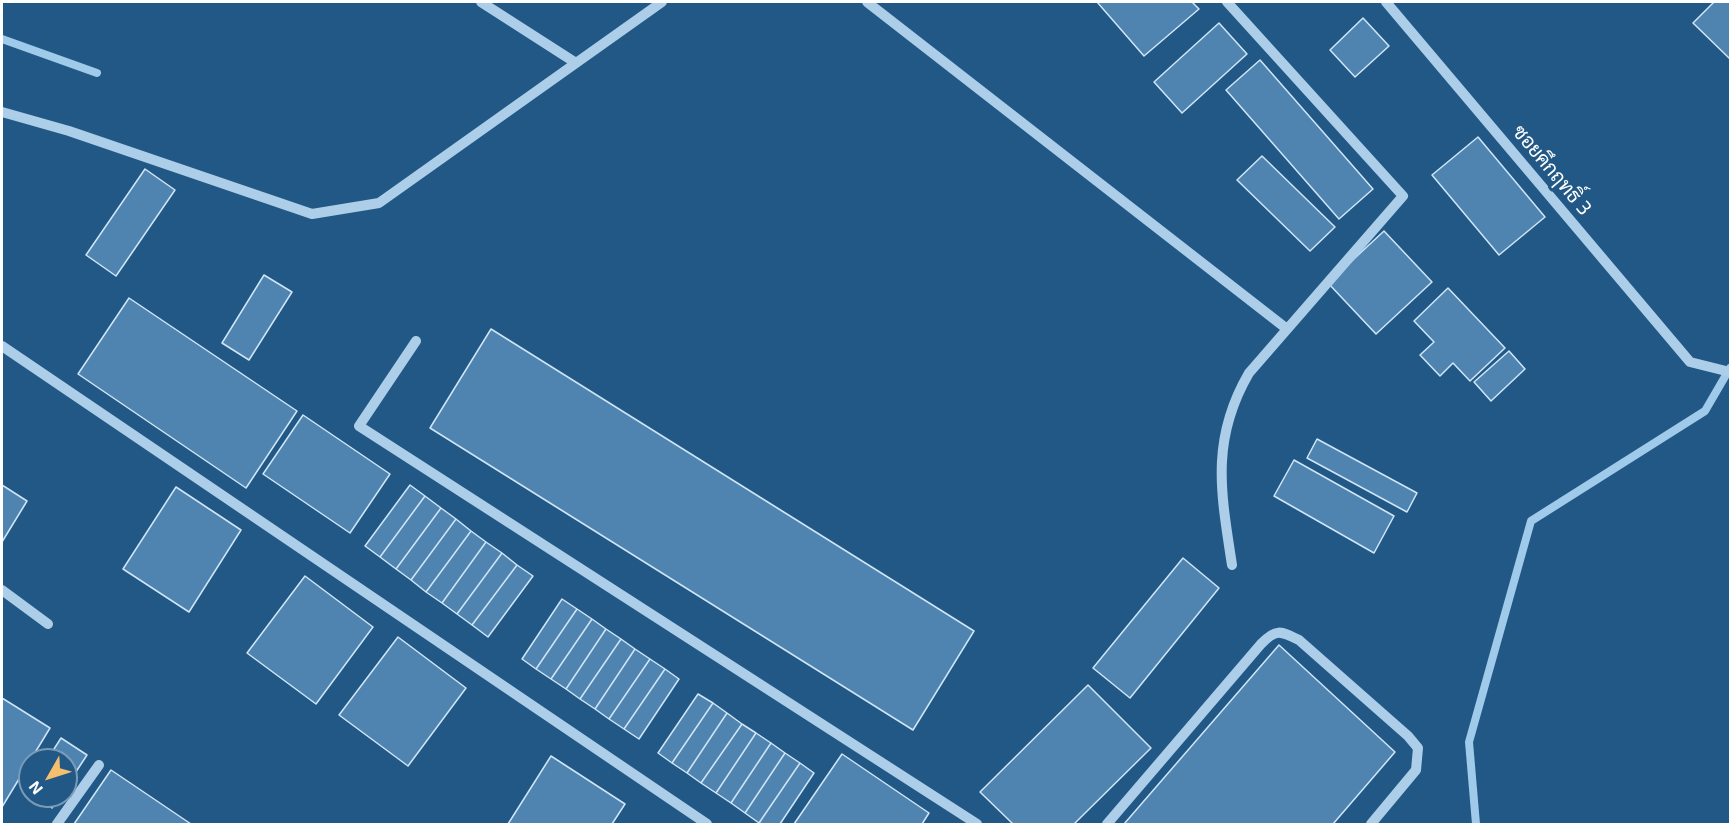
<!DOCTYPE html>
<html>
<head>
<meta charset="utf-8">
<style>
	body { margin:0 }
	#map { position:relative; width:1732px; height:826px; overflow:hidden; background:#225886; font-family:"Exo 2",sans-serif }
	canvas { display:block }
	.frame { position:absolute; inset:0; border:3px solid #fff; pointer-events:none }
	.north { position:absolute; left:18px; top:748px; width:60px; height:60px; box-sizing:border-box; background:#225886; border:2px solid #7a9bb6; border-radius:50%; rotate:231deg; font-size:16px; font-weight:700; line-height:24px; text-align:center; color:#fff }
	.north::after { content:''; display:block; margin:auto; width:21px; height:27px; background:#f5c06e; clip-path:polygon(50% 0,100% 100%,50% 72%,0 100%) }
</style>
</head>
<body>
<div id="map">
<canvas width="1732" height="826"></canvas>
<div class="frame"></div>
<div class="north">N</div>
</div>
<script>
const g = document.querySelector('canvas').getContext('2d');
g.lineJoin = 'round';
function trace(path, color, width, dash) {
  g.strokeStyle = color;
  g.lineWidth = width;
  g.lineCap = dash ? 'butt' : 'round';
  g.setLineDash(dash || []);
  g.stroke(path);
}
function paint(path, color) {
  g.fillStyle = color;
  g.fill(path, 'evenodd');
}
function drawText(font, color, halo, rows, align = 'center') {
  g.font = font + ' "Exo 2",Sarabun,sans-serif';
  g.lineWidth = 6;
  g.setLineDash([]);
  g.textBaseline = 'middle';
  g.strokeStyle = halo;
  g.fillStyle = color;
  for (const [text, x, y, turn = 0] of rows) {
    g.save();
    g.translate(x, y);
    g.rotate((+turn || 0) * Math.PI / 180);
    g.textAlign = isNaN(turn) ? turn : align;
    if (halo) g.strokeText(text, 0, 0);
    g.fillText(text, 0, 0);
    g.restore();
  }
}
const stream = new Path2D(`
	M2,39L97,73
	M1476,824L1469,742L1531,521L1705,411L1730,368`);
const building = new Path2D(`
	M1097,2H1192L1199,9L1144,56Z
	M1714,2H1730V59L1693,23Z
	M1363,18L1389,46L1355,77L1330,50Z
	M1219,23L1247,54L1182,113L1154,82Z
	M1260,60L1373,189L1339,219L1226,90Z
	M1478,137L1545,217L1499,255L1432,175Z
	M1262,156L1335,227L1310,251L1237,180Z
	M145,169L175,190L116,276L86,255Z
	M1384,231L1432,282L1376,334L1328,283Z
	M264,275L292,292L249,360L222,343Z
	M1448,288L1505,348L1470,381L1453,363L1440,376L1420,355L1434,342L1414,321Z
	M129,298L297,411L246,488L78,374Z
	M491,329L974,631L913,730L430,428Z
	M1509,351L1525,369L1491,401L1474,382Z
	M303,415L390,474L350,533L263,474Z
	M1317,439L1417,493L1407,512L1307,458Z
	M1294,460L1394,516L1374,553L1274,496Z
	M2,485L27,501L2,542Z
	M410,485L425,496L380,557L365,546Z
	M176,487L241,530L189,612L123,569Z
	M425,496L441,508L396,569L380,557Z
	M441,508L456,519L411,580L396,569Z
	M456,519L471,531L426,592L411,580Z
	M471,531L486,542L442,603L426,592Z
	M486,542L502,553L457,614L442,603Z
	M502,553L517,565L472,625L457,614Z
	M1183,558L1219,588L1130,698L1093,668Z
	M517,565L533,576L488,637L472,625Z
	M305,576L373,627L316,704L247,653Z
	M562,599L577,609L536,669L522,659Z
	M577,609L592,619L551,679L536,669Z
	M592,619L606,629L566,689L551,679Z
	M606,629L621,639L580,699L566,689Z
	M398,637L466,688L408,766L339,715Z
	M621,639L635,649L595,709L580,699Z
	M1279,645L1395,752L1333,824H1124Z
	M635,649L650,659L609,719L595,709Z
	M650,659L665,669L624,729L609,719Z
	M665,669L679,679L639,739L624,729Z
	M1088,685L1151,748L1074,824H1013L980,792Z
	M698,694L713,703L672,763L658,753Z
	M2,698L50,728L2,807Z
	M713,703L727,713L687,773L672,763Z
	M727,713L742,724L701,783L687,773Z
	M742,724L756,733L716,793L701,783Z
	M756,733L771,743L731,803L716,793Z
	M61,738L87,755L66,787V760H47Z
	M771,743L785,753L745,813L731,803Z
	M785,753L800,763L759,823L745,813Z
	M842,754L929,813L922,824H794Z
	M551,756L625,804L612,824H508Z
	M800,763L814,773L780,824H762L759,823Z
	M111,770L191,824H74Z
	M34,796H60L52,808Z`);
const minor = new Path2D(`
	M481,2L576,63
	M867,2L1287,329
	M1227,2L1403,196L1249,373C1210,440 1221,493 1232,565
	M1386,2L1690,362L1730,372
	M2,112L69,131L312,214L379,203L662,2
	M416,341L359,426L977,824
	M2,346L707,824
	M2,590L48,624
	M57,824L99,765
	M1107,824L1261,644C1276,628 1281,631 1299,640L1408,736L1418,748L1416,770L1371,824`);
const streetNames = [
	["ซอยคึกฤทธิ์ 3",1552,170,50]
];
trace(stream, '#a0caea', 8);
paint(building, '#4f84b0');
trace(building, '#d0e6f7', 1.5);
trace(minor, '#accee9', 10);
drawText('20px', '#fff', '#225886', streetNames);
</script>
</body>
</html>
